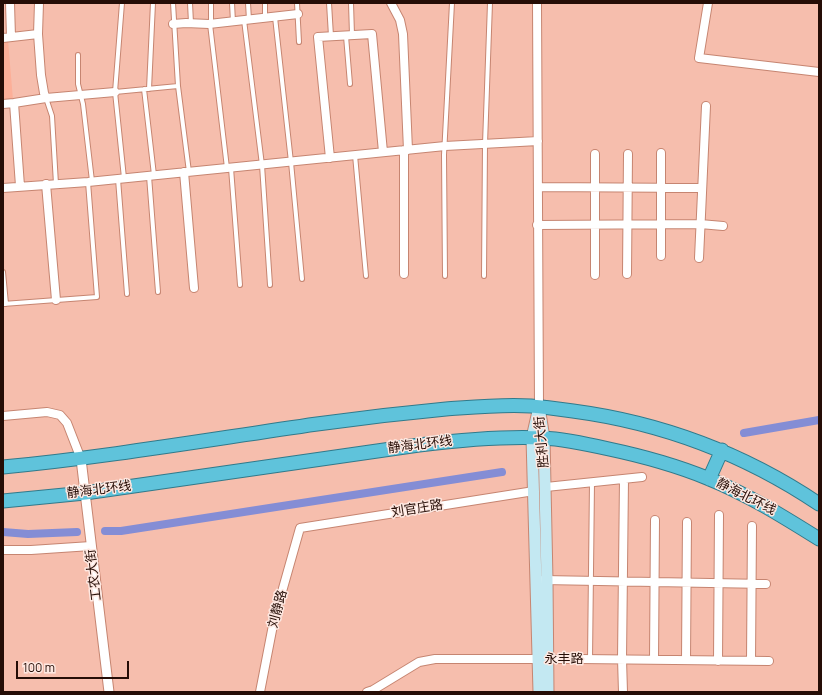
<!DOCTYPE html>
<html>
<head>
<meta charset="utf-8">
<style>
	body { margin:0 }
	#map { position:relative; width:822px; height:695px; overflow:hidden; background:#f6bead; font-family:Manrope,sans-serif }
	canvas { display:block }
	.frame { position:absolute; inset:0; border:4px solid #250d06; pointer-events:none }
	.scale { position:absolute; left:16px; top:661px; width:113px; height:18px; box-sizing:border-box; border:2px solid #250d06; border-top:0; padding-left:5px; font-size:12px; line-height:14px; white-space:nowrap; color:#250d06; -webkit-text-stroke:3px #fee8e1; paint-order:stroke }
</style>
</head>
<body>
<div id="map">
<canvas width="822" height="695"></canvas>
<div class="frame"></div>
<div class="scale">100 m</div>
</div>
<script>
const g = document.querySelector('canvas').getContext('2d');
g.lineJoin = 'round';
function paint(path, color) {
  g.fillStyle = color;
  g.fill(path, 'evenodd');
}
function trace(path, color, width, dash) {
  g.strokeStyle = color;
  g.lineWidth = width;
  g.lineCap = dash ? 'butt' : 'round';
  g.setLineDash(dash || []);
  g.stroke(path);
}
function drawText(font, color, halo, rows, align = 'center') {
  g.font = font + ' Manrope,"Noto Sans SC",sans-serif';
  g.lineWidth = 3;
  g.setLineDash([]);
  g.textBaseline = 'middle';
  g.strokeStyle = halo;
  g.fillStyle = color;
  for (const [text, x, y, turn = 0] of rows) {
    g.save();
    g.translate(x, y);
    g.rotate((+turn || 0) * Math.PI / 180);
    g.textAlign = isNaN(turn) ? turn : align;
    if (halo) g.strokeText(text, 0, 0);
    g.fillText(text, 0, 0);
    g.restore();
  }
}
const built = new Path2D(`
	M8,40L13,100H3V41Z`);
const canal = new Path2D(`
	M744,433L819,420
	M105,531H121L502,472
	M3,532L28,534L77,532`);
const service = new Path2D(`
	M122,3L115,92L124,178
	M173,3L178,86L189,172
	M190,3L191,23
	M211,3V24
	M232,3L233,22
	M248,3L249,20
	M265,3V18
	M297,3L299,42
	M329,3L331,36
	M351,3L352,35
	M275,17L291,162L302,279
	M244,20L262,165L270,285
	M210,24L227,168
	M346,36L350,84
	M78,55V84L83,104L92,181
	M144,89L154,175
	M149,89L153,3
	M115,92L178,86
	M46,98L52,116L56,184
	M355,155L366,276
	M231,168L240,285
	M149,176L158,292
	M118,179L127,294
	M3,272L6,304
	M445,276L444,155L452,3
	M484,276L485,144L490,3
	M3,304L97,297L88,182
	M590,659L592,482`);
const minor = new Path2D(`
	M10,3L11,37
	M39,3L38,34L41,75L44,93L46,98
	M391,3L400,20L403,34L408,150
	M537,3C538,138 538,272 539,407
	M708,3L699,58L819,72
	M173,24L186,23L209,24L298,14
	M3,38L38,34
	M14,103L20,186
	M3,104L14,103L46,98L115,92
	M595,154V275
	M330,158L318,37L372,34L383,152
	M184,172L194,288
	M46,184L56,300
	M538,187L701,188
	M3,188L88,182L445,146L538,141
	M537,225L700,224L723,226
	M661,256V153
	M699,258L706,106
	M404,274V150
	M627,274L628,154
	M3,416L47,412L60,415L67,423L81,459
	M546,487L642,477
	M3,550H31L91,546
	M543,580L766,584
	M654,660L655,520
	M686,660L687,522
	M718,661L719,515
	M751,661L752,526
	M260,692L274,620L300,528L534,491
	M367,692L373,690L419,662L435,659H580L769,661
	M623,692L622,659L624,479`);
const tertiary = new Path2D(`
	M81,459L109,692`);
const secondary = new Path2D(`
	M539,407L532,438L539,692
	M540,413L544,438L547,580L548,692`);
const trunk = new Path2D(`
	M3,467C108,457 212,439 317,424C360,418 403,413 446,409C474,407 503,404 531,406C545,407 559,409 573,411C663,423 743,453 819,504
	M709,479L722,450
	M3,501L85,493L419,445C460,440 502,436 543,438C565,439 587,444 609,449C642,456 675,465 707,478C747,494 784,517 819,539`);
const streetNames = [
	["胜利大街",542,442,-95],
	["静海北环线",420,445,-7],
	["静海北环线",99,490,-7],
	["静海北环线",746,497,27],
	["刘官庄路",417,509,-9],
	["工农大街",94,575,-97],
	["刘静路",278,609,-75],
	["永丰路",564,659]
];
paint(built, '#fcaf98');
trace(canal, '#848dd5', 8);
trace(service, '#c68571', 6);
trace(minor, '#c68571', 10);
trace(tertiary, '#c68571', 11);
trace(secondary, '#c68571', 13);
trace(trunk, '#317a8b', 15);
trace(service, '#fff', 4);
trace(minor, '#fff', 8);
trace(tertiary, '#fff', 9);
trace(secondary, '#c3e8f2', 11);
trace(trunk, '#5fc3db', 13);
drawText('13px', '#250d06', '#fee8e1', streetNames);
</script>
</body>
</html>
